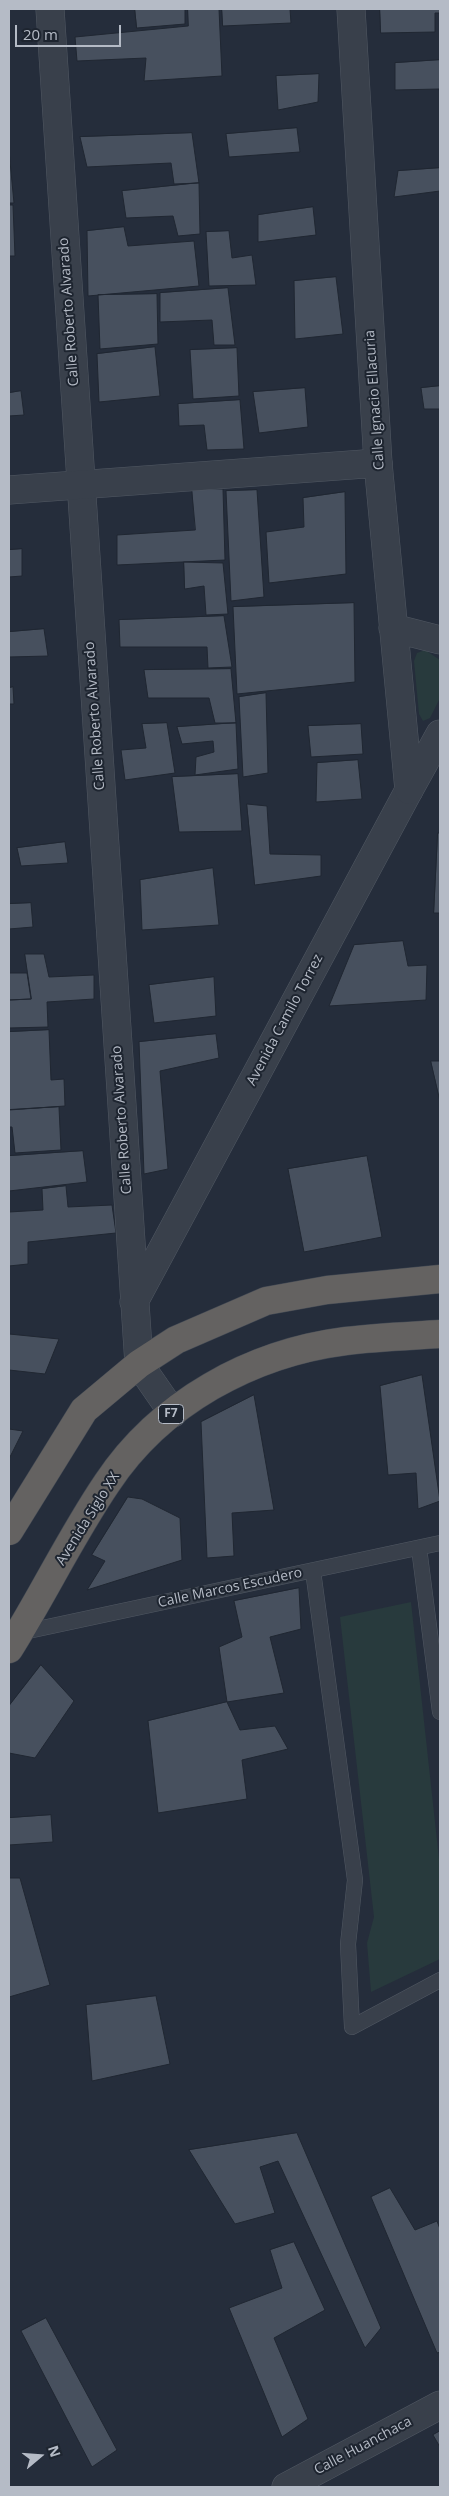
<!DOCTYPE html>
<html>
<head>
<meta charset="utf-8">
<style>
	body { margin:0 }
	#map { position:relative; width:449px; height:2496px; overflow:hidden; background:#252d3b; font-family:"Open Sans",sans-serif }
	canvas { display:block }
	.frame { position:absolute; inset:0; border:10px solid #b5bbc6; pointer-events:none }
	.north { position:absolute; left:15px; top:2431px; width:50px; height:50px; -webkit-text-stroke:4px #1e2530; paint-order:stroke; rotate:72deg; font-size:14px; font-weight:700; line-height:20px; text-align:center; color:#b5bbc6 }
	.north::after { content:''; display:block; margin:auto; width:18px; height:22px; background:#b5bbc6; clip-path:polygon(50% 0,100% 100%,50% 72%,0 100%) }
	.scale { position:absolute; left:15px; top:25px; width:106px; height:22px; box-sizing:border-box; border:2px solid #b5bbc6; border-top:0; padding-left:6px; font-size:15px; line-height:18px; white-space:nowrap; color:#b5bbc6; -webkit-text-stroke:4px #1e2530; paint-order:stroke }
</style>
</head>
<body>
<div id="map">
<canvas width="449" height="2496"></canvas>
<div class="frame"></div>
<div class="north">N</div>
<div class="scale">20 m</div>
</div>
<script>
const g = document.querySelector('canvas').getContext('2d');
g.lineJoin = 'round';
function paint(path, color) {
  g.fillStyle = color;
  g.fill(path, 'evenodd');
}
function trace(path, color, width, dash) {
  g.strokeStyle = color;
  g.lineWidth = width;
  g.lineCap = dash ? 'butt' : 'round';
  g.setLineDash(dash || []);
  g.stroke(path);
}
function drawText(font, color, halo, rows, align = 'center') {
  g.font = font + ' "Open Sans",sans-serif';
  g.lineWidth = 4;
  g.setLineDash([]);
  g.textBaseline = 'middle';
  g.strokeStyle = halo;
  g.fillStyle = color;
  for (const [text, x, y, turn = 0] of rows) {
    g.save();
    g.translate(x, y);
    g.rotate((+turn || 0) * Math.PI / 180);
    g.textAlign = isNaN(turn) ? turn : align;
    if (halo) g.strokeText(text, 0, 0);
    g.fillText(text, 0, 0);
    g.restore();
  }
}
const green = new Path2D(`
	M425,650L440,660V698L430,718L423,721L419,714L414,661L417,653Z
	M411,1602L440,1868V1959L371,1992L367,1943L374,1917L340,1617Z`);
const building = new Path2D(`
	M135,9H185V24L137,28Z
	M188,9H219L222,76L144,81L146,58L77,61L75,37L188,26Z
	M222,9H290L291,23L223,26Z
	M380,9H440V13H435V32L381,33Z
	M440,60V93L439,89L395,90V63Z
	M319,74L318,102L278,110L276,76Z
	M297,128L300,152L229,157L226,134Z
	M192,133L199,183L174,184L171,163L87,167L80,137Z
	M9,151L14,203H9Z
	M440,168V191L394,197L398,171Z
	M199,183L200,234L178,236L173,216L126,218L122,191Z
	M9,205H13L15,256H9Z
	M313,207L316,235L258,242V215Z
	M124,227L128,246L194,241L199,286L88,296L87,231Z
	M229,231L232,258L252,255L256,285L209,286L206,232Z
	M336,277L343,334L295,339L294,281Z
	M228,288L235,345H214L212,320L160,322V293Z
	M157,294L158,344L100,349L98,295Z
	M155,347L160,396L99,402L97,354Z
	M237,348L239,396L193,399L190,350Z
	M440,386V409H424L421,388Z
	M305,388L308,427L259,433L253,392Z
	M21,391L24,415L9,416V393Z
	M240,400L244,449L207,450L204,425L179,426L178,404Z
	M192,489H223L225,560L117,565V535L195,530Z
	M257,490L264,597L231,601L226,491Z
	M345,492L346,574L269,583L266,532L304,527L303,498Z
	M22,549V576L9,577V550Z
	M184,562L223,563L228,614L206,615L204,586L185,589Z
	M354,603L355,682L237,694L233,607Z
	M224,616L232,667L208,668L207,647H120L119,620Z
	M44,629L48,656L9,657V632Z
	M231,669L236,723H215L209,698H148L144,670Z
	M13,687L14,704H9V688Z
	M266,693L268,773L243,777L239,697Z
	M167,723L175,773L125,780L121,750L146,748L142,724Z
	M236,723L238,769L195,775L196,757L214,752L213,741L182,744L177,727Z
	M361,724L363,754L311,757L308,726Z
	M358,760L362,799L316,802L317,763Z
	M238,774L242,831L179,832L172,777Z
	M247,804L267,806L270,854L321,855V876L255,885Z
	M438,833H440V913H434Z
	M65,842L68,863L21,866L17,848Z
	M213,868L219,925L142,930L140,880Z
	M31,903L33,927L9,929V904Z
	M403,941L408,966L427,965L426,1000L329,1006L354,945Z
	M25,954H44L49,977L94,975V999L47,1002L48,1027L9,1028V1000L31,999Z
	M9,973H27L31,999L9,1000Z
	M214,977L216,1016L154,1023L149,985Z
	M49,1030L51,1080L64,1079L65,1106L9,1110V1032Z
	M216,1034L219,1058L160,1071L168,1169L144,1174L139,1042Z
	M431,1061H440V1101Z
	M59,1107L61,1150L15,1153L12,1127H9V1110Z
	M83,1151L87,1182L9,1191V1156Z
	M367,1156L382,1237L304,1252L288,1169Z
	M66,1186L68,1207L112,1205L116,1233L28,1242V1264L9,1266V1212L43,1210L42,1189Z
	M9,1334L59,1339L45,1374L9,1370Z
	M422,1375L440,1501L418,1509L416,1473L388,1475L380,1386Z
	M254,1395L274,1510L232,1513L234,1556L207,1558L201,1422Z
	M9,1429L23,1431L9,1459Z
	M128,1497L142,1499L180,1518L182,1560L87,1590L105,1561L92,1555Z
	M299,1588L301,1629L270,1637L284,1693L227,1702L219,1647L242,1637L234,1601Z
	M41,1665L74,1701L35,1758L9,1753V1706Z
	M227,1702L240,1730L275,1726L288,1749L242,1760L247,1799L158,1813L148,1721Z
	M51,1815L53,1842L9,1845V1818Z
	M9,1878H20L50,1985L9,1997Z
	M156,1996L170,2064L92,2081L86,2005Z
	M297,2133L381,2328L365,2348L278,2161L260,2167L275,2213L235,2224L189,2150Z
	M390,2188L415,2230L437,2221L440,2229V2352L437,2353L371,2197Z
	M294,2242L325,2310L274,2338L308,2419L282,2437L229,2308L282,2288L270,2250Z
	M46,2318L117,2450L92,2467L21,2331Z
	M440,2431V2447L433,2435Z`);
const service = new Path2D(`
	M419,1548L440,1712
	M313,1571L355,1880L348,1944L352,2027L440,1980
	M19,1633L440,1543`);
const minor = new Path2D(`
	M50,9L139,1364L173,1413
	M351,9L378,463
	M134,1302L409,790
	M286,2487L440,2405`);
const tertiary = new Path2D(`
	M9,490L378,463L409,790
	M393,628L440,640
	M409,790L440,734`);
const trunk = new Path2D(`
	M9,1531L84,1410L139,1364L176,1340L266,1301L327,1290L440,1279
	M9,1649C43,1595 71,1536 107,1483C160,1403 251,1353 346,1341C377,1337 409,1336 440,1334`);
const shields = [
	[171,1414,25]
];
const shieldNames = [
	["F7",171,1414]
];
const streetNames = [
	["Calle Roberto Alvarado",69,312,-94],
	["Calle Ignacio Ellacuria",375,400,-94],
	["Calle Roberto Alvarado",95,716,-94],
	["Avenida Camilo Torrez",285,1020,-62],
	["Calle Roberto Alvarado",122,1120,-94],
	["Avenida Siglo XX",88,1519,-58],
	["Calle Marcos Escudero",230,1588,-12],
	["Calle Huanchaca",363,2446,-28]
];
paint(green, '#283a3d');
paint(building, '#47505e');
trace(building, '#202732', 1);
trace(service, '#515863', 16);
trace(minor, '#515863', 29);
trace(tertiary, '#515863', 29);
trace(trunk, '#414853', 29);
trace(service, '#39404b', 15);
trace(minor, '#39404b', 28);
trace(tertiary, '#39404b', 28);
trace(trunk, '#646261', 28);
for (const [x, y, w] of shields) {
  const box = new Path2D();
  box.roundRect(x - w / 2, y - 9.5, w, 19, 4);
  g.fillStyle = '#1e2530';
  g.fill(box);
  trace(box, '#b5bbc6', 1);
}
drawText('bold 12px', '#b5bbc6', null, shieldNames);
drawText('14px', '#b5bbc6', '#1e2530', streetNames);
</script>
</body>
</html>
